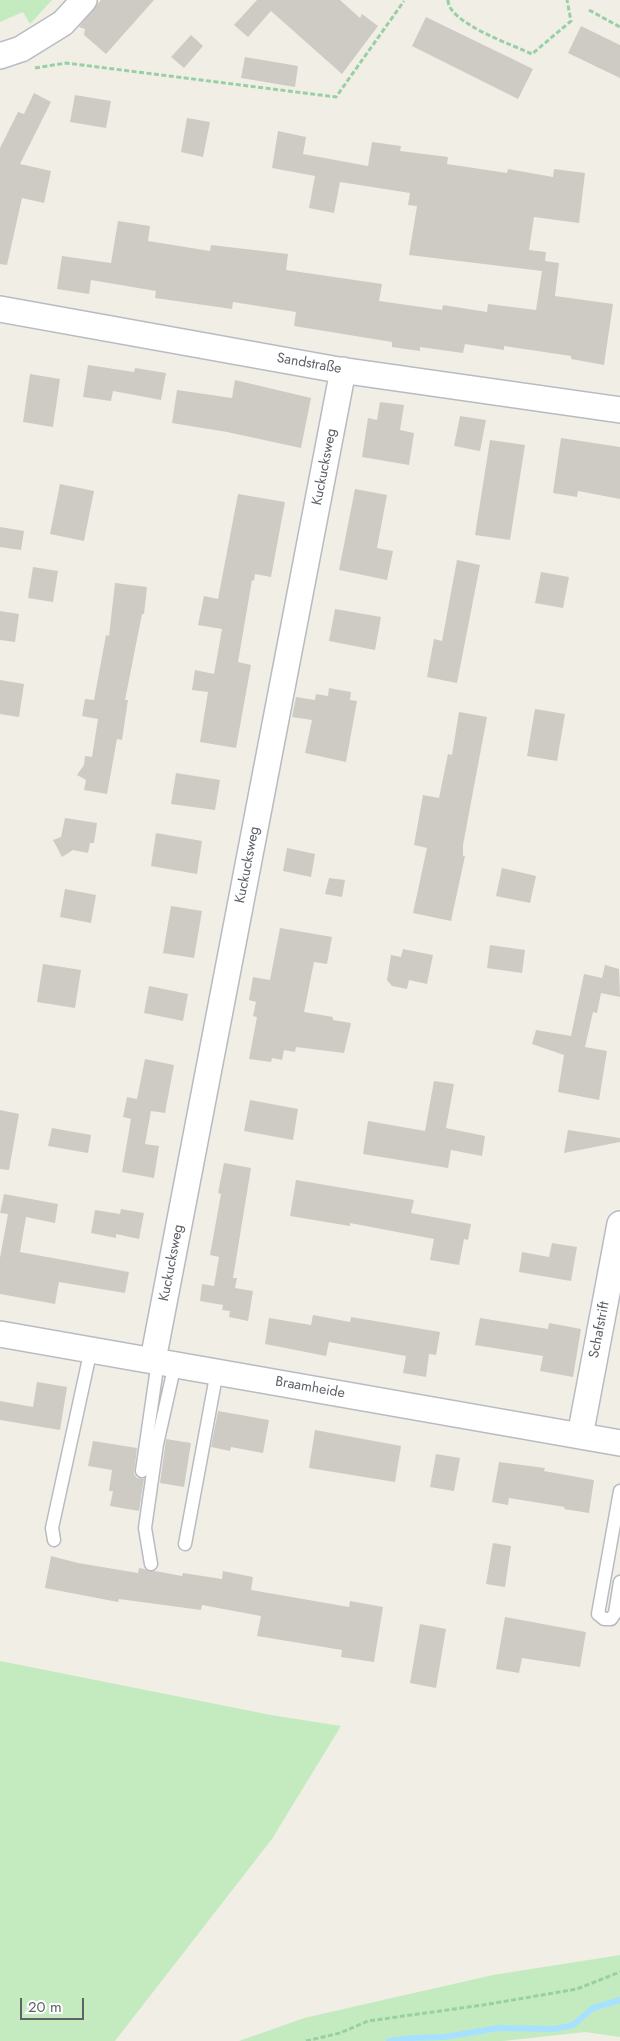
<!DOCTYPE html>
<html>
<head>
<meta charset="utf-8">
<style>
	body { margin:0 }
	#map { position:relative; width:620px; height:2041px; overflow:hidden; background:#f1eee6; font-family:Jost,sans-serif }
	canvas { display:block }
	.scale { position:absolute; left:20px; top:1998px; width:64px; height:22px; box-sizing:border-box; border:2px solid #5d6368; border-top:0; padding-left:6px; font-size:15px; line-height:18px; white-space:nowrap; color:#5d6368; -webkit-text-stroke:4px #fff; paint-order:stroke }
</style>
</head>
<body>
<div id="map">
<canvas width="620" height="2041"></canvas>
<div class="scale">20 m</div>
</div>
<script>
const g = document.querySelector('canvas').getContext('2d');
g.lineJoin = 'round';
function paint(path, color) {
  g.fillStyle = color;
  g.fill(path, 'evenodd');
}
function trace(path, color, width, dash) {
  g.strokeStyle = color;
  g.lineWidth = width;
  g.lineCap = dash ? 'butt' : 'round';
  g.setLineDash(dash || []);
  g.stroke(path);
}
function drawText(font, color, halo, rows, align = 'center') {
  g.font = font + ' Jost,sans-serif';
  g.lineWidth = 4;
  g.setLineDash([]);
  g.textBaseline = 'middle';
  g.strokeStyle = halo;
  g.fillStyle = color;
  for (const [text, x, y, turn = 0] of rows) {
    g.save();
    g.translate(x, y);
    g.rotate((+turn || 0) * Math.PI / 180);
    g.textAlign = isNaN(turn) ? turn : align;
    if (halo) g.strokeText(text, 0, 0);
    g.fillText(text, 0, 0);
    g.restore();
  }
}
const green = new Path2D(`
	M0,0H52L30,24L23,12L0,22Z
	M0,1661L271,1715L341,1726L272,1839L115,2041H0Z
	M620,1955V2037L585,2032L503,2041H239L304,2018L493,1975Z`);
const stream = new Path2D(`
	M389,2041L412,2038L444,2037L498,2028L555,2029L573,2025L593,2008L620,2000`);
const building = new Path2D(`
	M101,0H154L106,54L84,35L85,29L79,27Z
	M257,0H340L360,18L362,14L378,26L342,74L271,11L248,37L234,25Z
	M426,17L533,69L518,99L412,46Z
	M581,26L620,45V78L568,53Z
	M191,35L203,46L184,68L171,57Z
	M245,57L298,66L295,87L241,78Z
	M34,93L51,102L20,164L51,171L44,203L22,198L7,265L0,264V148L18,112L24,114Z
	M75,95L111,101L106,128L70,122Z
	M187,118L210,122L203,157L181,152Z
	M278,131L306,137L303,154L368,166L372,142L401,146L400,151L448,157L447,164L507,173L508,169L553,177L554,169L585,173L579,223L534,217L529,250L546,252L545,261L559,263L555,296L613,304L604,365L571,359V356L504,346V350L465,344L463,353L420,347V351L392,347V342L294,326L296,312L233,302L232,309L155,298L156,291L91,280L89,294L57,289L62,256L111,263L118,221L150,226L148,241L210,251L211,245L288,254L286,270L382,284L379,301L442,310L443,305L487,312L488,304L536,310L542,271L409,255L417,206L408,205L410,193L340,182L334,213L309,208L315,176L272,168Z
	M88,365L134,372L135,368L166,373L161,400L113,391L111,401L83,397Z
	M30,374L60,379L53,427L23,422Z
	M235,380L311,398L301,448L227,432L172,423L177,390L232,398Z
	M380,402L404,405L400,430L414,433L409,465L362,457L368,418L377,420Z
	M460,416L486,420L480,451L454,446Z
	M561,438L620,447V499L578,491L577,497L553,493Z
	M490,440L525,445L510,540L475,535Z
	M60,484L94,491L84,541L50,534Z
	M355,489L387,495L377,548L393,551L387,580L339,570Z
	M238,494L285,502L271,577L255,574L254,581L252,580L238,662L251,665L236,748L200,742L208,692L192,690L195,670L214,674L222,629L198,625L204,596L218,599Z
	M0,527L24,531L21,550L0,547Z
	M457,560L480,565L457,683L427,677L434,639L442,641Z
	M33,567L58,571L53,602L28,598Z
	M541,572L569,577L563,608L535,603Z
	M115,583L147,587L144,614H142L125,700H128L122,740L117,739L107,794L84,790L86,780L77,775L84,765L85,756L92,757L98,719L82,716L85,699L94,700L106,635L109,636Z
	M335,609L381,617L375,650L329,641Z
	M0,611L19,614L15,642L0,640Z
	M0,680L24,684L19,717L0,714Z
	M329,688L351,692L350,700L357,701L346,762L305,753L312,720L292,717L296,697L315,700L316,694L328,696Z
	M535,709L565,714L557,761L527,756Z
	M459,712L487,717L463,845V856H465L451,921L413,913L427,848L414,845L423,795L439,798L448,754L452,755Z
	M176,773L220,780L215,810L171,804Z
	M65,818L97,823L94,843H90L88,853L73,850L62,857L53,840L61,837Z
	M156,833L202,841L197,874L151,866Z
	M287,848L315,854L311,877L283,871Z
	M502,868L536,876L530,903L496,896Z
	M329,878L345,880L342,897L325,894Z
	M65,889L96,895L91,923L60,917Z
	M171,906L202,911L194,958L163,953Z
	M280,928L332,937L327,964L314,962L304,1012L333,1017V1020L351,1023L344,1053L296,1047L295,1052L284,1050L282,1060L272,1058L271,1062L249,1059L257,1017L253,1016L256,1002L249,1000L253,977L270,980Z
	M490,945L525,950L522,973L487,968Z
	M403,949L433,955L427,984L409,980L407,989L392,986L387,980L391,955L401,957Z
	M43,964L81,970L75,1008L37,1002Z
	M605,965L619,969L620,997L601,993L597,1013L593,1012L585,1047L607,1051L599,1100L558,1092L564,1055L532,1044L536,1030L571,1036L584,974L602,978Z
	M149,986L188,994L183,1021L144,1013Z
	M145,1059L174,1065L165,1113L151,1111L145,1144L159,1146L154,1178L122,1172L131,1119L123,1117L127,1097L137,1099Z
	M434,1081L454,1084L446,1128L485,1136L482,1156L451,1150L448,1168L363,1154L368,1121L425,1131Z
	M250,1100L298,1109L293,1140L244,1131Z
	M0,1110L19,1114L9,1170L0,1169Z
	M52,1128L91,1135L88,1153L48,1146Z
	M568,1130L620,1138V1142L564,1153Z
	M224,1163L251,1168L233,1278H237L235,1288L253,1291L248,1321L229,1317L230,1311L222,1310L223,1305L200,1301L202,1284L214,1286L219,1257L210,1255L221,1194L218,1193Z
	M296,1180L414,1200L411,1213L471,1224L468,1240L464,1239L459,1265L430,1260L434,1239L350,1223V1226L290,1216Z
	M4,1194L58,1204L55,1223L26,1217L20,1252L129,1272L125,1293L59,1282L55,1304L0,1294V1258L8,1214L0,1213Z
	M121,1209L144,1213L139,1239L116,1234V1238L91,1233L95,1210L120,1214Z
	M552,1243L577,1247L571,1281L519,1272L522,1252L549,1257Z
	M313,1315L350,1322L351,1317L440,1332L436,1355L429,1354L426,1377L403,1373L406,1356L329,1342L326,1356L265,1344L269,1318L311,1325Z
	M480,1318L548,1329L549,1323L581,1329L573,1377L540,1371L543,1356L475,1345Z
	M37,1382L67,1387L60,1430L0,1420V1401L33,1407Z
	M218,1411L269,1420L263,1453L231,1447L230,1451L211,1447Z
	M315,1430L401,1446L395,1482L309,1468Z
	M166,1439L191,1443L184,1487L160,1483Z
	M93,1441L137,1448L134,1474L137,1478L144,1479L139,1511L110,1506L113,1491H109L112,1470L88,1466Z
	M436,1454L460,1458L454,1491L430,1487Z
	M499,1462L545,1468L544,1471L594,1480L589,1513L564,1509L565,1507L509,1498L508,1505L492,1502Z
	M493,1543L511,1546L505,1587L486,1584Z
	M51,1556L78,1563L138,1573L139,1568L182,1576L183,1573L222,1579L223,1571L253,1577L251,1590L349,1607L350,1601L383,1607L374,1662L341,1657L342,1650L257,1636L261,1616L202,1605L201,1610L119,1599L118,1602L45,1588Z
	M505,1617L586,1632L580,1667L522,1658L519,1673L496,1669Z
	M420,1624L446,1629L436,1688L410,1683Z`);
const path = new Path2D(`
	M448,0C448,23 513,45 532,54L571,21L567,0
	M589,10L620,27
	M35,68L66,63L336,97L404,1
	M306,2041L340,2033L368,2021L483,2005L577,1989L620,1972`);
const service = new Path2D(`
	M142,1471L158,1361
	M620,1491L598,1614L604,1619H611L615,1613L620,1582
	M54,1540L52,1528L91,1349
	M185,1544L217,1371
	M151,1564L145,1528L157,1444L175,1364`);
const minor = new Path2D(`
	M0,56L21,49L63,23L84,0
	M0,309L333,369L620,410
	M0,1334L620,1443
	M153,1360L343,370
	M580,1436L620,1224`);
const streetNames = [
	["Sandstraße",309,364,10],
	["Kuckucksweg",325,467,-79],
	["Kuckucksweg",248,865,-79],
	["Kuckucksweg",172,1263,-79],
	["Schafstrift",600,1330,-79],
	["Braamheide",310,1388,10]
];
paint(green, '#c4ebc0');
trace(stream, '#a8e1ff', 6);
paint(building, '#cecbc4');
trace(service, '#b8bcc1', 15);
trace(minor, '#b8bcc1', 28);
trace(path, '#99cfa4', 3, [5, 2.5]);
trace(service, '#fff', 12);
trace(minor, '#fff', 25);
drawText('14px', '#5d6368', '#fff', streetNames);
</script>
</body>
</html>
